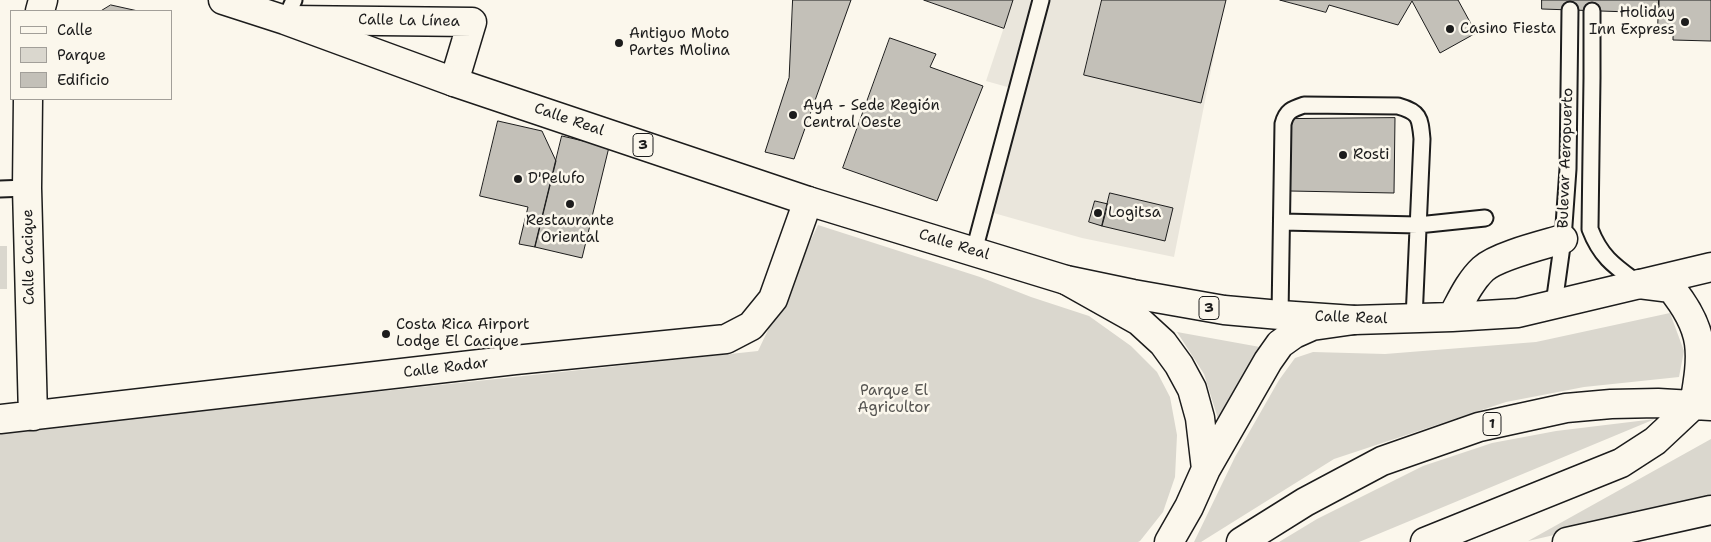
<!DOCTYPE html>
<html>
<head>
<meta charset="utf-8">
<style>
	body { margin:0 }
	#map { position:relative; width:1711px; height:542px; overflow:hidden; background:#fbf7ec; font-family:"Shantell Sans",sans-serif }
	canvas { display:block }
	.legend { position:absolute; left:10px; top:10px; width:162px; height:90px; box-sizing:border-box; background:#fbf7ec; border:1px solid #a29f99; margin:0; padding:6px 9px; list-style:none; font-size:15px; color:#1c1c1c }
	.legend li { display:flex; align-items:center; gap:10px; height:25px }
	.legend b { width:25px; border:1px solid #a29f99 }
</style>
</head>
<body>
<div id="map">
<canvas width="1711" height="542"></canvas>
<ul class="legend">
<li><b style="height:6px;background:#fbf7ec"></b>Calle</li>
<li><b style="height:14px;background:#dad7ce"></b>Parque</li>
<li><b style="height:14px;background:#c3c0b8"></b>Edificio</li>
</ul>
</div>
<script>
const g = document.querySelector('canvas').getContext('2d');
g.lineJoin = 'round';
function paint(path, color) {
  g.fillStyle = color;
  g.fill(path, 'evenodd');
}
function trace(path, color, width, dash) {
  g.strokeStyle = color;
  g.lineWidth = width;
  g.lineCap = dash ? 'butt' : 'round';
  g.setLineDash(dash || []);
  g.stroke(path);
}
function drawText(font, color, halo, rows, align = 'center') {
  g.font = font + ' "Shantell Sans",sans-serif';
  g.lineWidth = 5;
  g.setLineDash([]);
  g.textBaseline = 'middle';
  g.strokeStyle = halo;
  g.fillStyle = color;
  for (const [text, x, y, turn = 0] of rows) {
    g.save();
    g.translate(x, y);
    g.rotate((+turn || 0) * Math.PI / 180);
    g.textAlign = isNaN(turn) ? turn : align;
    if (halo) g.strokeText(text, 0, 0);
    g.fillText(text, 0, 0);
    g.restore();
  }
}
const built = new Path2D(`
	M1013,0H1225L1174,257L1082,238L976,208L1011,88L986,81Z`);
const green = new Path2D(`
	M818,225L980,277L1031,297L1089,316L1131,346L1157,372L1170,397L1177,435L1175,477L1163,512L1140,541L1138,542H0V432L758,351Z
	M0,246H7V289H0Z
	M1670,313L1684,351L1679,377L1584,387L1506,402L1334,459L1201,542H1194L1235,457L1279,380L1295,358L1313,352L1385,354L1536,342Z
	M1177,332L1260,347L1220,425L1204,374Z
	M1655,419L1359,542H1279L1317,519L1423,466L1492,443L1556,431Z
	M1711,439V499L1528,541Z`);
const building = new Path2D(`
	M793,0H851L794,159L765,152L789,78Z
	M924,0H1013L1004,28Z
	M1102,0H1226L1201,103L1084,75Z
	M1280,0H1458L1476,33L1440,53L1412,1L1398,25L1329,5L1326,12Z
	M1542,0H1659V13L1542,9Z
	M1659,0H1711V41L1673,40V31L1658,30Z
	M111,5L138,11H101Z
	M890,38L936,54L930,67L983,86L937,201L843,168Z
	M1395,118L1394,193L1290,191L1291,119Z
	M498,121L542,131L556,161L535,247L519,244L528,207L480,196Z
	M562,136L609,147L582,258L535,247Z
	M1110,193L1173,208L1165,241L1102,226Z
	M1095,201L1108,204L1102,226L1089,222Z`);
const service = new Path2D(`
	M1592,11V78L1590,229C1601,258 1616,267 1639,284
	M285,20L294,0
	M0,189L27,188
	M1282,222L1418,225L1485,218
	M974,251L1041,0
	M1554,304L1563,239L1568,169L1570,10
	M1280,315L1283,124C1286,111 1292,109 1304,105L1398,106C1420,112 1420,118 1422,139L1414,319`);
const minor = new Path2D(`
	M40,11L43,0
	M289,20L472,22L454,82
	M28,99L27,188L33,416
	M0,419L515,360L726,339L751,326L773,299L808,201`);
const primary = new Path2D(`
	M223,0L285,20L454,82L808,201L1066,280L1133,294L1224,310L1280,315L1354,320L1452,317L1518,313L1711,267
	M1452,317C1461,301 1469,282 1483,269C1497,256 1543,245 1563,239`);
const trunk = new Path2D(`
	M1066,280L1139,321L1163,343L1179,365L1192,389L1200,418L1206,469
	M1639,284L1671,288C1706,331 1703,353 1694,405
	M1169,542L1189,507L1206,469L1268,361L1280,344L1294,334L1312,326L1354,320
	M1241,542L1305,502L1382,461L1479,427L1566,408L1611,404L1658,403L1711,406
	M1425,542L1621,463L1655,441L1702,397
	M1567,542L1711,510`);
const markers = [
	[1685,22,5,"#1c1c1c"],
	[1450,29,5,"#1c1c1c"],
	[619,43,5,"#1c1c1c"],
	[793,115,5,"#1c1c1c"],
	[1343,155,5,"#1c1c1c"],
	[518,179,5,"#1c1c1c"],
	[570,204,5,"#1c1c1c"],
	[1098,213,5,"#1c1c1c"],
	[386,334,5,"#1c1c1c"]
];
const shields = [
	[643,145,20],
	[1209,308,20],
	[1492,424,18]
];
const shieldNames = [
	["3",643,145],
	["3",1209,308],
	["1",1492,424]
];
const poiNames = [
	["Holiday",1675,13,"right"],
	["Inn Express",1675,30,"right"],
	["Casino Fiesta",1460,29],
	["Antiguo Moto",629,34],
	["Partes Molina",629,51],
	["AyA - Sede Región",803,106],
	["Central Oeste",803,123],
	["Rosti",1353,155],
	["D'Pelufo",528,179],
	["Logitsa",1108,213],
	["Restaurante",570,221,"center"],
	["Oriental",570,238,"center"],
	["Costa Rica Airport",396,325],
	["Lodge El Cacique",396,342]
];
const streetNames = [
	["Calle La Línea",409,21,1],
	["Calle Real",569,120,19],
	["Bulevar Aeropuerto",1566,158,-88],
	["Calle Real",954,245,17],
	["Calle Cacique",29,257,-91],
	["Calle Real",1351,318,2],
	["Calle Radar",446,368,-7]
];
const parkNames = [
	["Parque El",894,391],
	["Agricultor",894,408]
];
paint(built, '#eae6dc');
paint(green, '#dad7ce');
paint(building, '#c3c0b8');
trace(building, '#1c1c1c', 1);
trace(service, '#1c1c1c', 19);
trace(minor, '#1c1c1c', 31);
trace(primary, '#1c1c1c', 31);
trace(trunk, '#1c1c1c', 31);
trace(service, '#fbf7ec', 15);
trace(minor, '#fbf7ec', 28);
trace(primary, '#fbf7ec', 28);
trace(trunk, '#fbf7ec', 28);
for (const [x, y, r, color] of markers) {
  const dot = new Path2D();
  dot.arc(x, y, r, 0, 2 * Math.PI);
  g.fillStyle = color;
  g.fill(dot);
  trace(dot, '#fbf7ec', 2);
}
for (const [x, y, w] of shields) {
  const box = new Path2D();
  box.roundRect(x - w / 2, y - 11.5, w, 23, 4);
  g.fillStyle = '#fbf7ec';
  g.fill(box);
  trace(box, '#1c1c1c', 1);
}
drawText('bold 14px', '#1c1c1c', null, shieldNames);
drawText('15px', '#1c1c1c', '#fbf7ec', poiNames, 'left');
drawText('15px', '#1c1c1c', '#fbf7ec', streetNames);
drawText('15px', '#555451', '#fbf7ec', parkNames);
</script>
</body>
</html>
